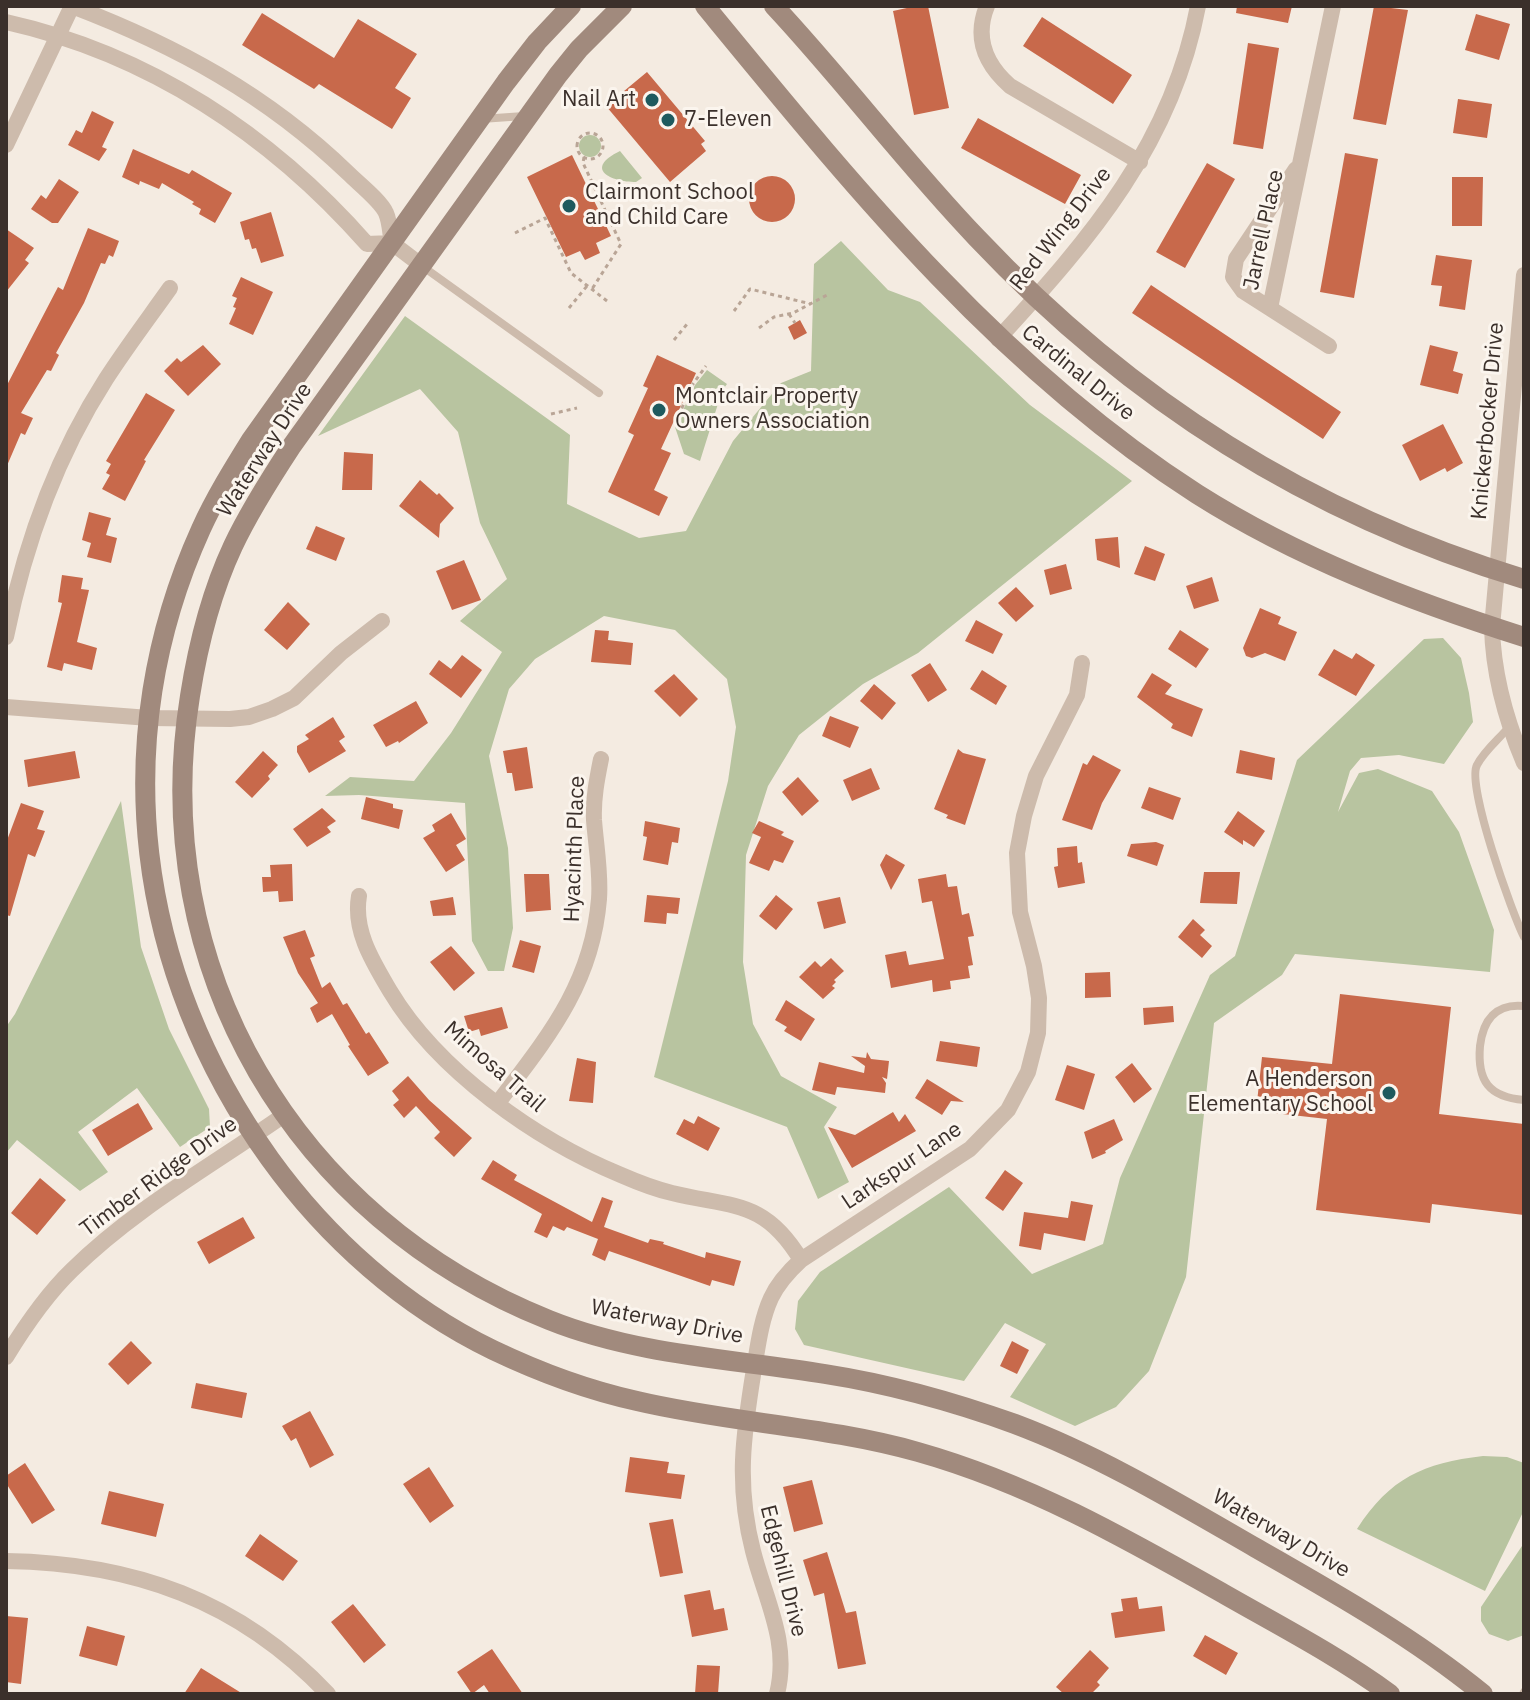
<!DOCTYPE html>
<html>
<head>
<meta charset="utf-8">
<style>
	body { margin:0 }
	#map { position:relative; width:1530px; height:1700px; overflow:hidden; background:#f4ebe1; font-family:"IBM Plex Sans",sans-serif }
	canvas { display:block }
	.frame { position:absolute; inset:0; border:8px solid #3b302b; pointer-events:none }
</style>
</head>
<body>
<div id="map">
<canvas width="1530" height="1700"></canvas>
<div class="frame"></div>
</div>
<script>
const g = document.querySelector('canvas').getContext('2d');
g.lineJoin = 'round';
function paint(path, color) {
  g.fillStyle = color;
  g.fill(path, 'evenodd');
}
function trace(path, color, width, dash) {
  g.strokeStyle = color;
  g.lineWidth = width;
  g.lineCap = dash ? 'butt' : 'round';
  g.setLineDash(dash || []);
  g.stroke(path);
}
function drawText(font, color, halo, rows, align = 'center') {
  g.font = font + ' "IBM Plex Sans",sans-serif';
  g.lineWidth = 6;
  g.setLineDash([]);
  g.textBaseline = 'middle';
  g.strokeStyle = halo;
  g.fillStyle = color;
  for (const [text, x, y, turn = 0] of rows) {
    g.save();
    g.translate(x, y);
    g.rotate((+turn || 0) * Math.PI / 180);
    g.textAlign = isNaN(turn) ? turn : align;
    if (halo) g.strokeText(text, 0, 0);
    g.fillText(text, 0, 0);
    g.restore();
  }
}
const green = new Path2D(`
	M579 146a11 11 0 1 1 22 0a11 11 0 1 1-22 0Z
	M620,151L642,178L636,182C611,182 583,169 620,151Z
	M841,241L888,290L920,302L1030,405L1132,481L918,653L863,684L799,735L768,786L746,855L743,962L753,1024L781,1076L837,1107L824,1127L849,1182L818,1199L787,1127L654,1077L728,781L736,727L727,679L675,630L604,616L535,659L509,689L489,756L508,848L513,928L504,971H488L472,941L465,803L359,795L325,796L350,777L414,781L451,733L502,652L460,621L507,579L480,523L458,432L420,389L318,436L405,316L570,435L567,504L639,538L686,531L733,441L781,383L811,371L814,264Z
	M707,370L727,384L722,391L700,461L684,454L675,427L695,385Z
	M1443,638L1461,658L1469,693L1473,722L1444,764L1399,755L1361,758L1350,771L1338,812L1359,773L1378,769L1432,791L1459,832L1494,930L1490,972L1295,954L1282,975L1214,1023L1186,1277L1149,1371L1116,1407L1075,1426L1010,1397L1046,1344L1005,1323L964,1381L804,1345L795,1329L798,1301L820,1272L949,1187L1032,1274L1103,1244L1120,1178L1210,975L1235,956L1297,760L1424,639Z
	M121,801L141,947L169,1029L209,1109L210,1127L180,1147L137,1088L78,1132L108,1172L80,1191L17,1140L6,1153V1027L15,1014Z
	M1483,1456L1507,1457L1524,1463V1510L1485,1591L1357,1529C1390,1478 1423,1463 1483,1456Z
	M1524,1543V1635L1508,1641L1489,1634L1481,1621V1607Z`);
const building = new Path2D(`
	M916,6H928L949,108L914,115L893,11Z
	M1237,6H1292L1288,23L1236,13Z
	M1374,6L1408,10L1386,125L1353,119Z
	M262,13L334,58L358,19L417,54L395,88L411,98L392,129L319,84L314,89L242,45Z
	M1476,14L1510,24L1499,60L1465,50Z
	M1042,17L1132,75L1113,104L1023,46Z
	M1248,43L1279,48L1263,149L1233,144Z
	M647,72L705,141L701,144L706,151L670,182L606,106Z
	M1458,99L1492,104L1487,138L1453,133Z
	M92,111L114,122L102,147L107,149L99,161L68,145L76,130L82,133Z
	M978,118L1081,175L1065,204L961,148Z
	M133,149L189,174L192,170L232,193L215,223L199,214L201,209L192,204L194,202L162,183L159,189L140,181L139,185L122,177Z
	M1345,153L1378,159L1354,298L1320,292Z
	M572,155L611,236L596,243L600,253L585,260L580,251L566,257L527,177Z
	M1207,163L1235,179L1185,268L1156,252Z
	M749 199a23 23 0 1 1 46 0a23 23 0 1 1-46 0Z
	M1452,177H1483L1482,226H1452Z
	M59,179L79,192L58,223H52L31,209L41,195L46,199Z
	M271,212L284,256L261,263L256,248L252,249L249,239L245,240L240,222Z
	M88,228L119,241L113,257L109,255L105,264L101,263L84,303L56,353L59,355L51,371L47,370L21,413L33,418L25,435L21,433L6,468V387L58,287L63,290Z
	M6,229L34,248L25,260L29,263L6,292Z
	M1436,255L1472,260L1465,310L1439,306L1442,286L1431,285Z
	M241,277L273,292L253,335L229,324L236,308L233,307L237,298L232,296Z
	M1151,285L1341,412L1323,439L1132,313Z
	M800,320L807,333L794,340L788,327Z
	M203,345L221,364L188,396L164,371L177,358L181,362Z
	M1430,345L1458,352L1453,371L1463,374L1458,394L1420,385Z
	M657,355L696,373L661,449L671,453L654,490L668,497L659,516L608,492L634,435L628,432L648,388L643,386Z
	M146,393L175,410L144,460L146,461L125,501L102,489L110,475L106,473L111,464L106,461Z
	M1443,424L1463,463L1447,472L1445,468L1420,481L1402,445Z
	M344,452L373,454L372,490H342Z
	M420,480L437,495L439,493L454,508L440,524L439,538L399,506Z
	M89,512L111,518L106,535L117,538L111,563L87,557L91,543L82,540Z
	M316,526L345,538L336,561L306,549Z
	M1118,537L1120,568L1097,560L1095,539Z
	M1145,546L1165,554L1155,581L1134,574Z
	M464,560L481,600L452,610L436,571Z
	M1066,564L1072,589L1050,595L1044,570Z
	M62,575L83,578L81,589L89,590L77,642L97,648L92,670L64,663L62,671L47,667L62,603L58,602Z
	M1212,577L1219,601L1194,609L1186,586Z
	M1016,587L1034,606L1016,622L998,603Z
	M288,602L310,624L287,650L264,630Z
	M1260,608L1281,617L1278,624L1297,632L1285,661L1265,653L1252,658L1246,656L1243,648Z
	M976,620L1003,634L993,654L965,641Z
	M595,630L609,631L608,640L633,643L631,665L591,662Z
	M1180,630L1209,649L1196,668L1168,649Z
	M1334,649L1352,659L1356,653L1375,665L1356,696L1318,675Z
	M462,655L482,670L461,698L429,674L439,660L451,669Z
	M930,663L947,690L928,702L911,675Z
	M982,670L1007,686L996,705L970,689Z
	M1152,673L1172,685L1165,694L1203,709L1192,737L1171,728L1173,724L1137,697Z
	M674,674L698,699L680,717L654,691Z
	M874,684L896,703L882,720L860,701Z
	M416,701L428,723L399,743L398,741L386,747L373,725Z
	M830,716L859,727L850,748L822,736Z
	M333,717L345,737L339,741L346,751L309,773L297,752V746L309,739L305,735Z
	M527,747L533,788L515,791L512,773H507L503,751Z
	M958,749L963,753L986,759L965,825L946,818L948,815L934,809Z
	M1240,750L1275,758L1272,780L1236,773Z
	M75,751L80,778L28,787L24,760Z
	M263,751L278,765L268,776L270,779L252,798L235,782Z
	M1093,755L1121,770L1102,803L1092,830L1062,820L1083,763L1087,765Z
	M871,768L880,789L852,801L843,780Z
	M798,777L819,801L802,816L782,792Z
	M1149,787L1181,798L1173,820L1141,808Z
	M366,797L393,804V808L403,810L399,829L361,819Z
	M21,803L44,811L37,829L45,831L35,857L28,854L10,916L6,915V843Z
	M322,808L336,821L327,827L331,832L307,847L293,829Z
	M1238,811L1265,831L1254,847L1243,840V845L1224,832Z
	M451,813L466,839L456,845L465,860L446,872L423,838L435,831L432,825Z
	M645,821L680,828L678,843L672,842L668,865L643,860L647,837L643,836Z
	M759,821L784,832L781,835L794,841L783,863L774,860L769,871L749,863L761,837L752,833Z
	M1156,842L1164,845L1157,866L1127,856L1131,844Z
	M1077,846L1078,863L1082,862L1085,883L1058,888L1054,867L1058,866L1057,848Z
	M886,854L905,865L891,890L880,865Z
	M292,864L293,901L279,902L278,891L263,892L262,877H271L270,865Z
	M1204,872H1240L1237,904L1200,903Z
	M524,874H549L551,910L526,912Z
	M946,874L948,887L957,886L962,915L969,913L974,936L968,937L973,965L968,966L970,978L950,981L951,989L933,992L932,980L891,988L885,955L906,951L909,965L944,959L932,901L922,903L918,879Z
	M647,895L680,898L678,914L667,913L666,924L644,922Z
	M776,895L793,909L776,930L759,916Z
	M453,897L456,915L433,916L430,901Z
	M840,897L846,923L824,929L817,902Z
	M1193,919L1205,930L1200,935L1212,946L1202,958L1178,937Z
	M305,930L315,956L310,958L322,988L330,982L343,1005L347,1003L366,1034L369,1032L389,1063L368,1076L348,1046L350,1045L332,1014L317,1023L310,1008L318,1003L298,973L283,937Z
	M520,940L541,946L534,973L512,967Z
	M451,946L475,973L454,991L430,962Z
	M831,958L844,971L834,980L836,982L832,986L835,988L823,999L799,977L815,961L821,967Z
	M1110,972L1111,997L1085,998V973Z
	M1340,994L1451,1007L1439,1114L1524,1124V1215L1432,1204L1430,1223L1316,1210L1327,1119L1256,1111L1262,1057L1332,1064Z
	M786,1000L815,1019L801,1041L784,1031L787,1027L775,1020Z
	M1173,1006L1174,1022L1144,1025L1143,1008Z
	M502,1007L508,1028L481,1036L479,1029L469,1032L464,1016Z
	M940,1041L980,1047L977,1067L936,1061Z
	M867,1052L871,1059L889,1061L887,1079L882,1077L886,1083L885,1093L837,1087L835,1095L812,1090L819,1062L864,1073L865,1066L851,1056L866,1058Z
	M577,1058L596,1062L593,1103L569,1101Z
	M1132,1063L1152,1089L1134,1103L1115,1077Z
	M1067,1065L1095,1074L1084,1110L1055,1100Z
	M408,1076L429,1100L472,1138L454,1157L434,1138L440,1132L416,1106L404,1118L393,1105L399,1100L392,1091Z
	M927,1079L940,1087L964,1102L951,1101L942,1115L915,1098Z
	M138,1103L153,1129L108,1156L92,1130Z
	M893,1112L899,1122L905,1114L916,1131L852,1168L828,1127L855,1135Z
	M698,1116L720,1128L708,1151L676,1134L684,1119L694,1124Z
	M1114,1119L1123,1140L1105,1151L1106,1153L1092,1159L1084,1132Z
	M493,1160L517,1175L514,1180L592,1222L602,1197L613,1201L604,1227L648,1243L650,1239L664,1242L663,1244L705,1258L706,1252L741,1261L734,1286L712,1280L710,1286L609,1251L605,1261L592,1255L598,1239L567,1227L564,1231L553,1226L547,1238L534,1232L542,1214L481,1179Z
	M1005,1170L1023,1183L1003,1211L985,1198Z
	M40,1178L66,1200L37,1235L11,1213Z
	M1071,1201L1093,1205L1085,1241L1044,1233L1041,1250L1019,1246L1024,1212L1068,1218Z
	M243,1217L255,1238L209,1264L197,1242Z
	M131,1341L152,1363L128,1385L108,1364Z
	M1012,1341L1029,1350L1017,1374L1000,1366Z
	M196,1383L247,1393L242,1418L191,1408Z
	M310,1411L334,1455L310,1468L296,1438L291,1441L282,1426Z
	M630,1457L669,1462L667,1473L685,1475L681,1499L625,1492Z
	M25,1463L55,1510L32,1524L6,1483V1476Z
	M429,1467L454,1506L430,1523L403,1484Z
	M812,1480L823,1524L794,1532L783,1487Z
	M109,1491L164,1504L156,1537L101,1524Z
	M673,1519L683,1573L660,1577L649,1523Z
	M260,1534L298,1561L283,1581L245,1556Z
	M827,1552L846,1613L856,1611L866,1664L838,1669L824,1593L814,1596L803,1560Z
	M710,1590L714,1610L724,1608L728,1630L692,1637L684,1595Z
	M1137,1597L1139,1609L1162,1606L1165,1631L1115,1638L1111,1613L1123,1611L1121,1599Z
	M353,1604L386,1645L364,1663L331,1622Z
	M6,1616L28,1618L21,1684L6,1682Z
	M87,1626L125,1636L117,1666L79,1656Z
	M1205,1635L1238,1653L1226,1675L1193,1656Z
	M492,1649L523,1694H490L484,1685L472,1694L457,1672Z
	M1090,1650L1109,1668L1097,1682L1100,1685L1091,1694H1064L1056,1687Z
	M697,1665L720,1666L718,1694H695Z
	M201,1668L243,1694H184Z`);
const path = new Path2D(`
	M577 146a13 13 0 1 1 26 0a13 13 0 1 1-26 0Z
	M584,157L583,163L621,244L592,289
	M515,233L545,218L571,273L607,301
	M569,308L587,286
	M734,311L750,289L811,304
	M789,314L795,323
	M759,328L774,317L793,313L827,295
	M674,340L688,323
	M551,414L577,408
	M675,423L693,384L706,366`);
const service = new Path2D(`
	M481,119L524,116
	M422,266L599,393
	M1509,727C1499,739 1484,751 1477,765C1466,785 1512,913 1524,937
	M1524,1006C1496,1003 1483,1020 1480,1046C1477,1081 1489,1097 1524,1100
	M1523,1694L1524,1692`);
const minor = new Path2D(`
	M72,6C177,46 267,95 348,173C358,183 381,201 386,213C390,222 390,234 392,243
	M987,6C974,38 985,64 1010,86L1140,162
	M6,22C149,54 271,135 367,244L392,243L421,265
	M6,145L72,6
	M1296,169L1236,259L1233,277L1243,291L1329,346
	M1524,275L1492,627C1493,673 1506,720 1524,763
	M1270,308L1333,6
	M998,339C1090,239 1172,144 1198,6
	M6,637C24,547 56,457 106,379C126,348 148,319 170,288
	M6,707L149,718L230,719L249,717L272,709L294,698L341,653L382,621
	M359,896C353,931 373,962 390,991C438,1071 536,1140 621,1175C637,1182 655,1189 672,1193C733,1208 764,1199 801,1260
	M497,1104C547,1038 592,985 599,899C601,873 596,846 594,820C593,799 597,779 601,759
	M6,1357C25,1326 46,1295 72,1270C135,1208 213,1165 284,1115
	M6,1561C133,1563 239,1600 328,1694
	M777,1694C790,1642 765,1599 753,1551C736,1485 743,1436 754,1369C758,1345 761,1320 771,1298C778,1283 789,1271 801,1260L970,1149L1008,1110L1028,1072L1038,1033L1039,998L1034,966L1020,912L1017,853L1024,816L1036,776L1077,695L1082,663`);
const secondary = new Path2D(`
	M571,6L537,42L506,82L251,440C233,469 215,498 201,529C105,741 136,972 270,1159C327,1238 404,1307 493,1350C539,1372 587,1390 637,1401C730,1423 826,1426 918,1452C1028,1483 1125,1538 1224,1594C1280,1626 1338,1656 1390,1694
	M622,6L579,49L558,75L291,447C270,479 249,512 233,546C211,593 198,645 190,696C146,968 295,1219 549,1320C636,1355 733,1359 825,1374C889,1384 954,1402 1015,1424C1100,1456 1178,1503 1256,1548C1335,1593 1413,1637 1483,1694
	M705,6C853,186 999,367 1197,494C1298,558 1411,601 1524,637
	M774,6C844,81 906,164 977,238C1131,401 1309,514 1524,579`);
const markers = [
	[652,100,8,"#1f5a5e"],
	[668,120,8,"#1f5a5e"],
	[569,206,8,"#1f5a5e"],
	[659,410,8,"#1f5a5e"],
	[1389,1093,8,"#1f5a5e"]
];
const poiNames = [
	["Nail Art",636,100,"right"],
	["7-Eleven",684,120],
	["Clairmont School",585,193],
	["and Child Care",585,218],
	["Montclair Property",675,397],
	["Owners Association",675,422],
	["A Henderson",1373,1080,"right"],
	["Elementary School",1373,1105,"right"]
];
const streetNames = [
	["Red Wing Drive",1061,229,-52],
	["Jarrell Place",1264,230,-78],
	["Cardinal Drive",1078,373,39],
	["Knickerbocker Drive",1488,421,-85],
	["Waterway Drive",265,450,-57],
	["Hyacinth Place",575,849,-88],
	["Mimosa Trail",494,1067,41],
	["Larkspur Lane",902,1166,-34],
	["Timber Ridge Drive",159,1177,-36],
	["Waterway Drive",667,1322,11],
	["Waterway Drive",1281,1534,30],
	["Edgehill Drive",783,1571,76]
];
paint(green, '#b8c4a0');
paint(building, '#c8694b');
trace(path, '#b9a596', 3, [4, 4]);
trace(service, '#cdbbac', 8);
trace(minor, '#cdbbac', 16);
trace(secondary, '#a18a7d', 20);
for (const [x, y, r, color] of markers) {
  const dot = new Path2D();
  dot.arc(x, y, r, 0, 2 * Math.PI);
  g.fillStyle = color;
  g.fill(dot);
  trace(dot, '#fbf5ee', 3);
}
drawText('22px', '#3b302b', '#fbf5ee', poiNames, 'left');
drawText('22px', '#3b302b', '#fbf5ee', streetNames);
</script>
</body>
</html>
